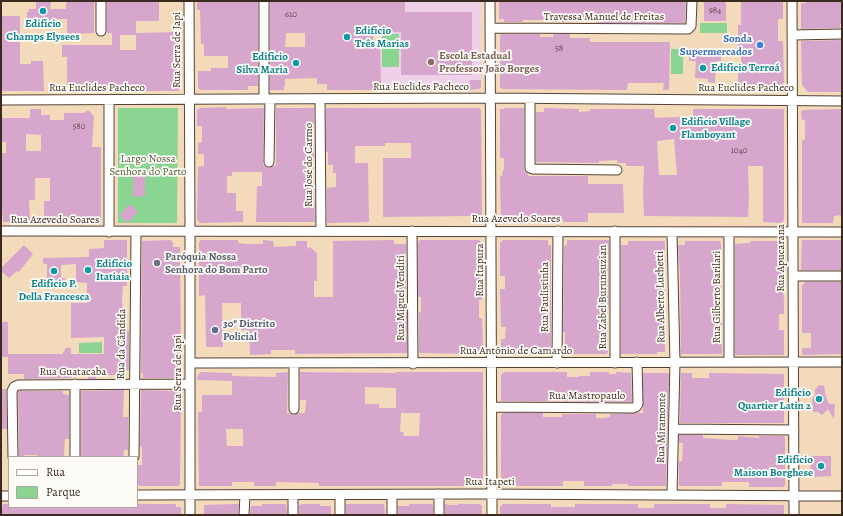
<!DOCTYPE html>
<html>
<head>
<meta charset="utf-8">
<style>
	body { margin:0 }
	#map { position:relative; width:843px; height:516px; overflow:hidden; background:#f3dabb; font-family:Alegreya,serif }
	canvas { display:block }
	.frame { position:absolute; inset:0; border:2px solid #3b2a1e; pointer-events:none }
	.legend { position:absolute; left:8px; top:456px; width:130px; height:52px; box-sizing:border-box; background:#fdfcf7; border:1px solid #afa8a0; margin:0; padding:5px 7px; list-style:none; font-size:12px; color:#3b2a1e }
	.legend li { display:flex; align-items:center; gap:8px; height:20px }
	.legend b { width:20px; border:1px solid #afa8a0 }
</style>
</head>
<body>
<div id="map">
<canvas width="843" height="516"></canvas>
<div class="frame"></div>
<ul class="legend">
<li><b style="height:5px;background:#fff"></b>Rua</li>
<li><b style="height:11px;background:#8bd592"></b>Parque</li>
</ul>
</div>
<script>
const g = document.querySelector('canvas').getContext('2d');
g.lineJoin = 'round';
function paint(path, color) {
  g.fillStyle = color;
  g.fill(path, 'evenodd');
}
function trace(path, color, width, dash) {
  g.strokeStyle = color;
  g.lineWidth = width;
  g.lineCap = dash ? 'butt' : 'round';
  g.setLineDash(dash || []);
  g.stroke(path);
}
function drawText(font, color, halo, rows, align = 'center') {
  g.font = font + ' Alegreya,serif';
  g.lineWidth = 3.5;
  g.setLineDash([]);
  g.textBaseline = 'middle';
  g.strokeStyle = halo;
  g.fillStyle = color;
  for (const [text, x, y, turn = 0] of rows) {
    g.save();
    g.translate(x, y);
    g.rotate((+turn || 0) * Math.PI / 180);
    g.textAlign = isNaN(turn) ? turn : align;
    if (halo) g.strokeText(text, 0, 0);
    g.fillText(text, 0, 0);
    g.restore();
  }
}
const built = new Path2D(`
	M380,1L481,2V87L479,89L381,90Z`);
const green = new Path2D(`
	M700,23H727V33H700Z
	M382,34H399V67H382Z
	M671,49H683V74H671Z
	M118,108H178L177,223H118Z
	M102,342V353H79V343Z`);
const building = new Path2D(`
	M36,1H51L50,9H66V1H94V33L67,34V19H52V21H43L27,19V12H29V9H36Z
	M107,1H159V21H136V33L178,32L179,46L181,51V89L178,91H137V86L67,85V57H62V45H112V33H107ZM120,35H136V50H120Z
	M197,1H258V86H248V90H201L198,88V71H211V68H228V56H204V44H201L200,10H197Z
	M270,1H405V12H472V75H401V32H373V44H380L381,84H373V90H327V84H317V78L285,79V86H284V90H270ZM286,33H305V47H285Z
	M499,1H686L685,23H596V21H578V22H550V20H523V22H504V19H499Z
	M704,1H726V21H704Z
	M741,1H783V19H778V41H783L784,83L776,87L738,88V64H741V48H738V25H741Z
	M806,1H842V24H840V28L801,29V3H806Z
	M1,16H20V64H31V61H43L44,91H1Z
	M501,34H540V37H553V34H570V38H590V42H670L669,90H663L664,83H628L627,90L503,89L500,87V36Z
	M842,40V92H808L802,85L801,41Z
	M698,50L710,51V54L721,55V61H717L716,64L715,83L708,82V79L695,78L696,61H689V53L698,54Z
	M470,80H481V87L479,89L470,90Z
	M226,107V109L264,108L263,165L269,168L276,165V108H314V165H313L315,222H256L257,186H262V172H232V176H227V193H236V211H243V222L200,223L197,219L198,167L204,166V154H198V143L202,142V126H197V110L200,108Z
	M326,108H479L481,110L482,219L479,222H473L472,216L383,217V158H411V143H385V146H355V163H368L369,222L327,223V188L336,187V173H333V165H328V152H326Z
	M504,108H524V168L525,172L528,174V176H588V184H623L624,213H588V222H563V219H533V222H501L500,176H502L503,170H504V158H500V109H504Z
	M544,108L579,109V112L590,111V109H654L655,118L693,116V109H784V220L782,223L763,222V166H748L749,199L748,217L644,216L643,193L644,166H626V163H617V160L599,161V163L536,162V112H544ZM674,139L677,175H659L657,141Z
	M30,109H41V115H50V120H64V113H84L88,110L94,116L92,147H101V222H63L64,218H44V201H50V178H35V200H29L30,222H3V215H1V153H6V142H1V118H30ZM26,134L41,135V151H26Z
	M842,109V215L834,216L833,223H802V140H805V120H802L801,111L803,110Z
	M133,172H145V196L133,197Z
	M130,204L138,212L128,223L119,215Z
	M104,240H127V286H123L122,298L123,321H127V331H129V370H121L125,378H116V375H96V379H88V376H72V378L24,379V374H8V354H62L65,350V348H71V354H104V337L71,338V303H87V283L76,282V264L61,265V278H65V284L43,285V278H47V264H43V258L89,257V249L104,248Z
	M171,240L173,243V247H180L181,378H143V373H141L142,241Z
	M201,240H238V243L246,244H263V240L273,241L274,247L296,246V241H307V249L310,247L317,253V281H314V297H333V241L394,240V244H406V297H404V312H407V353L295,354V350H271V354L250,355L249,330H241V303H222L223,347H206L205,295L199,296V242Z
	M420,240H479L482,243V300H479V318H482L483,351L480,354L420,353L419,351V312H421V297H418V242Z
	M503,240H548V245H551V350H546V354H504L501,351V339H505L506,327H501L500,289H505V276H500V243Z
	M567,240H609V304L608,310H606V322H608V352L606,354H565V332H563L564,246L567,245Z
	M802,240H842V270H801Z
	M628,241H665V352H657V354H621V245H628Z
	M685,241H719L721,244V261H719V277H721L722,354H681L680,275L678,245H685Z
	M750,241H783L784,314H779V330H784V355H735V244L750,243Z
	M24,245L33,254L19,272L17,271L9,278L1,271V268Z
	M805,282H842V354L803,355L802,353V348H811V333H802V286Z
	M1,322H8V357H1Z
	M201,372L232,373V378V376L276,377V373L288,372L287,413L294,415L298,413H305L306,400H300V372L396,373V372H483V483L480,486H319V483L276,482V486H254V482H232V486H199L198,412H202V395H232V381L197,380L198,375ZM365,387L396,388V408H379V404H365ZM401,413H420L419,436H403L404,432H400ZM226,429H243V446H227Z
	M504,372H567V377H579V376H590V372H609V374H616V372L631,373L632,402L501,401V375Z
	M643,373H667L669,374L666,486H628V484H612V486H584V481H563V486H501V415L503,413H543V417H562V414H596V418H603L610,417V414L643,413Z
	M681,373H692V378H709V373L784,374V423H680Z
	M819,385L824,386L826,397L829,404H835L834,419L828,409L822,415L818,412H813L812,399L815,396V390Z
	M1,389H6L7,429H1Z
	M124,390L123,417H128V450H124L123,457H81V391Z
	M141,390L181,391L180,484L178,486H140L137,485V465H142V447H140Z
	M18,391H63V394L69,395V439H65L64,457H37V455H24V457H19Z
	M679,435H703V438L732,440H738V436L759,438V436H783L785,438V485L783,487H749V482H722V486H679V461H682L683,443H679Z
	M810,456H831V476L811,477Z
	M3,504H9V507H137V504H176V507H181V515H1Z
	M233,504H239L238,515H204V505Z
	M262,504H286L287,515H250L251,506H262Z
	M301,504H320V506H331V515H299V505H301Z
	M346,504H384L385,515H346Z
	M409,504H432L433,506V515H398V506H409Z
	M445,504H447V505H458V504H480L482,506V515H445Z
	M503,504H551V507H575V504H638V508H654V504H710V508H726V504L784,505V515H500V507Z`);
const minor = new Path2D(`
	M101,1V31
	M189,1L190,231V515
	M264,1V99
	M490,1L492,515
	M792,1L794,515
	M490,28L688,29L691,26L692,1
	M793,35L842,34
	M320,99L321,231
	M530,99V168L533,169L617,170
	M1,100L491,98L842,101
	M269,162L270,99
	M1,231L842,232
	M412,231L413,364
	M615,231V363
	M109,232V100
	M672,232L675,362L672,495
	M729,232V362
	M793,276H842
	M190,363L842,362
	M557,363L558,231
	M492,407L633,408L636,407L638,404L637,362
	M294,409V363
	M674,429L794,430
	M13,457L12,391L14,387L18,385L190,384
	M75,457V384
	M134,457L136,232
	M439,494V515
	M137,495L478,494L842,496
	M340,495V515
	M392,495V515
	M1,496H9
	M244,515L245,495
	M293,515V495`);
const markers = [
	[43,11,4,"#0f9aa8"],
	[347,37,4,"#0f9aa8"],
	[760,45,4,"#3f7fe0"],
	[431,62,4,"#8d6e63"],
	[296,63,4,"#0f9aa8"],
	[703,68,4,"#0f9aa8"],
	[673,128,4,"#0f9aa8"],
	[157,263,4,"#6b7280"],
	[88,270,4,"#0f9aa8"],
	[54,271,4,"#0f9aa8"],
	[215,330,4,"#5c6f8a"],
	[819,399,4,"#0f9aa8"],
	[821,466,4,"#0f9aa8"]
];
const numberNames = [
	["984",715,11],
	["610",291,15],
	["58",559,49],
	["580",79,127],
	["1040",739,151]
];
const streetNames = [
	["Travessa Manuel de Freitas",604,17],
	["Rua Serra de Japi",177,50,-90],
	["Rua Euclides Pacheco",421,87],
	["Rua Euclides Pacheco",97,88],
	["Rua Euclides Pacheco",746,88],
	["Rua José do Carmo",309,165,-90],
	["Rua Azevedo Soares",516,219],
	["Rua Azevedo Soares",55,220],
	["Rua Apucarana",781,258,-90],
	["Rua Itapura",480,270,-90],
	["Rua Paulistinha",545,297,-90],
	["Rua Zabel Burunsuzian",603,297,-90],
	["Rua Alberto Luchetti",661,297,-91],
	["Rua Gilberto Barilari",717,297,-90],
	["Rua Miguel Venditi",401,298,-90],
	["Rua da Cândida",122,344,-89],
	["Rua Antônio de Camardo",516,351],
	["Rua Guatacaba",73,372],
	["Rua Serra de Japi",178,373,-90],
	["Rua Mastropaulo",587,396],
	["Rua Miramonte",662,428,-89],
	["Rua Itapeti",490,482]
];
const cultureNames = [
	["Edifício",43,24,"center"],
	["Champs Elysees",43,37,"center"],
	["Edifício",355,31],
	["Três Marias",355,44],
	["Edifício",288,57,"right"],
	["Silva Maria",288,70,"right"],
	["Edifício Terroá",711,68],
	["Edifício Village",681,122],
	["Flamboyant",681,135],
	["Edifício",96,264],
	["Itatiaia",96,277],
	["Edifício P.",54,284,"center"],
	["Della Francesca",54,297,"center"],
	["Edifício",811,393,"right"],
	["Quartier Latin 2",811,406,"right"],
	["Edifício",813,460,"right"],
	["Maison Borghese",813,473,"right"]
];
const shopNames = [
	["Sonda",752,39],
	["Supermercados",752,52]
];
const educationNames = [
	["Escola Estadual",439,56],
	["Professor João Borges",439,69]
];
const parkNames = [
	["Largo Nossa",148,159],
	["Senhora do Parto",148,172]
];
const worshipNames = [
	["Paróquia Nossa",165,257],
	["Senhora do Bom Parto",165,270]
];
const serviceNames = [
	["30º Distrito",223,324],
	["Policial",223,337]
];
paint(built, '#eed0e8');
paint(green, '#8bd592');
paint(building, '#d7a6cc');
trace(minor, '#574436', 11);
trace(minor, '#fff', 9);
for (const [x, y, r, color] of markers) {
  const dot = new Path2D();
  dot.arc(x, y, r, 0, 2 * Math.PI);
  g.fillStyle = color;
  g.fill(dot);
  trace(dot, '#fdfcf7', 1.5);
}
drawText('9px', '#62494a', null, numberNames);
drawText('11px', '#3b2a1e', '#fdfcf7', streetNames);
drawText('bold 11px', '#0d838f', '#fdfcf7', cultureNames, 'left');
drawText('bold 11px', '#366cbe', '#fdfcf7', shopNames, 'right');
drawText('bold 11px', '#785e54', '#fdfcf7', educationNames, 'left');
drawText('11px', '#535d41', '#fdfcf7', parkNames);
drawText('bold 11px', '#5b616d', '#fdfcf7', worshipNames, 'left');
drawText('bold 11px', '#4e5e75', '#fdfcf7', serviceNames, 'left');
</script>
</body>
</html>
